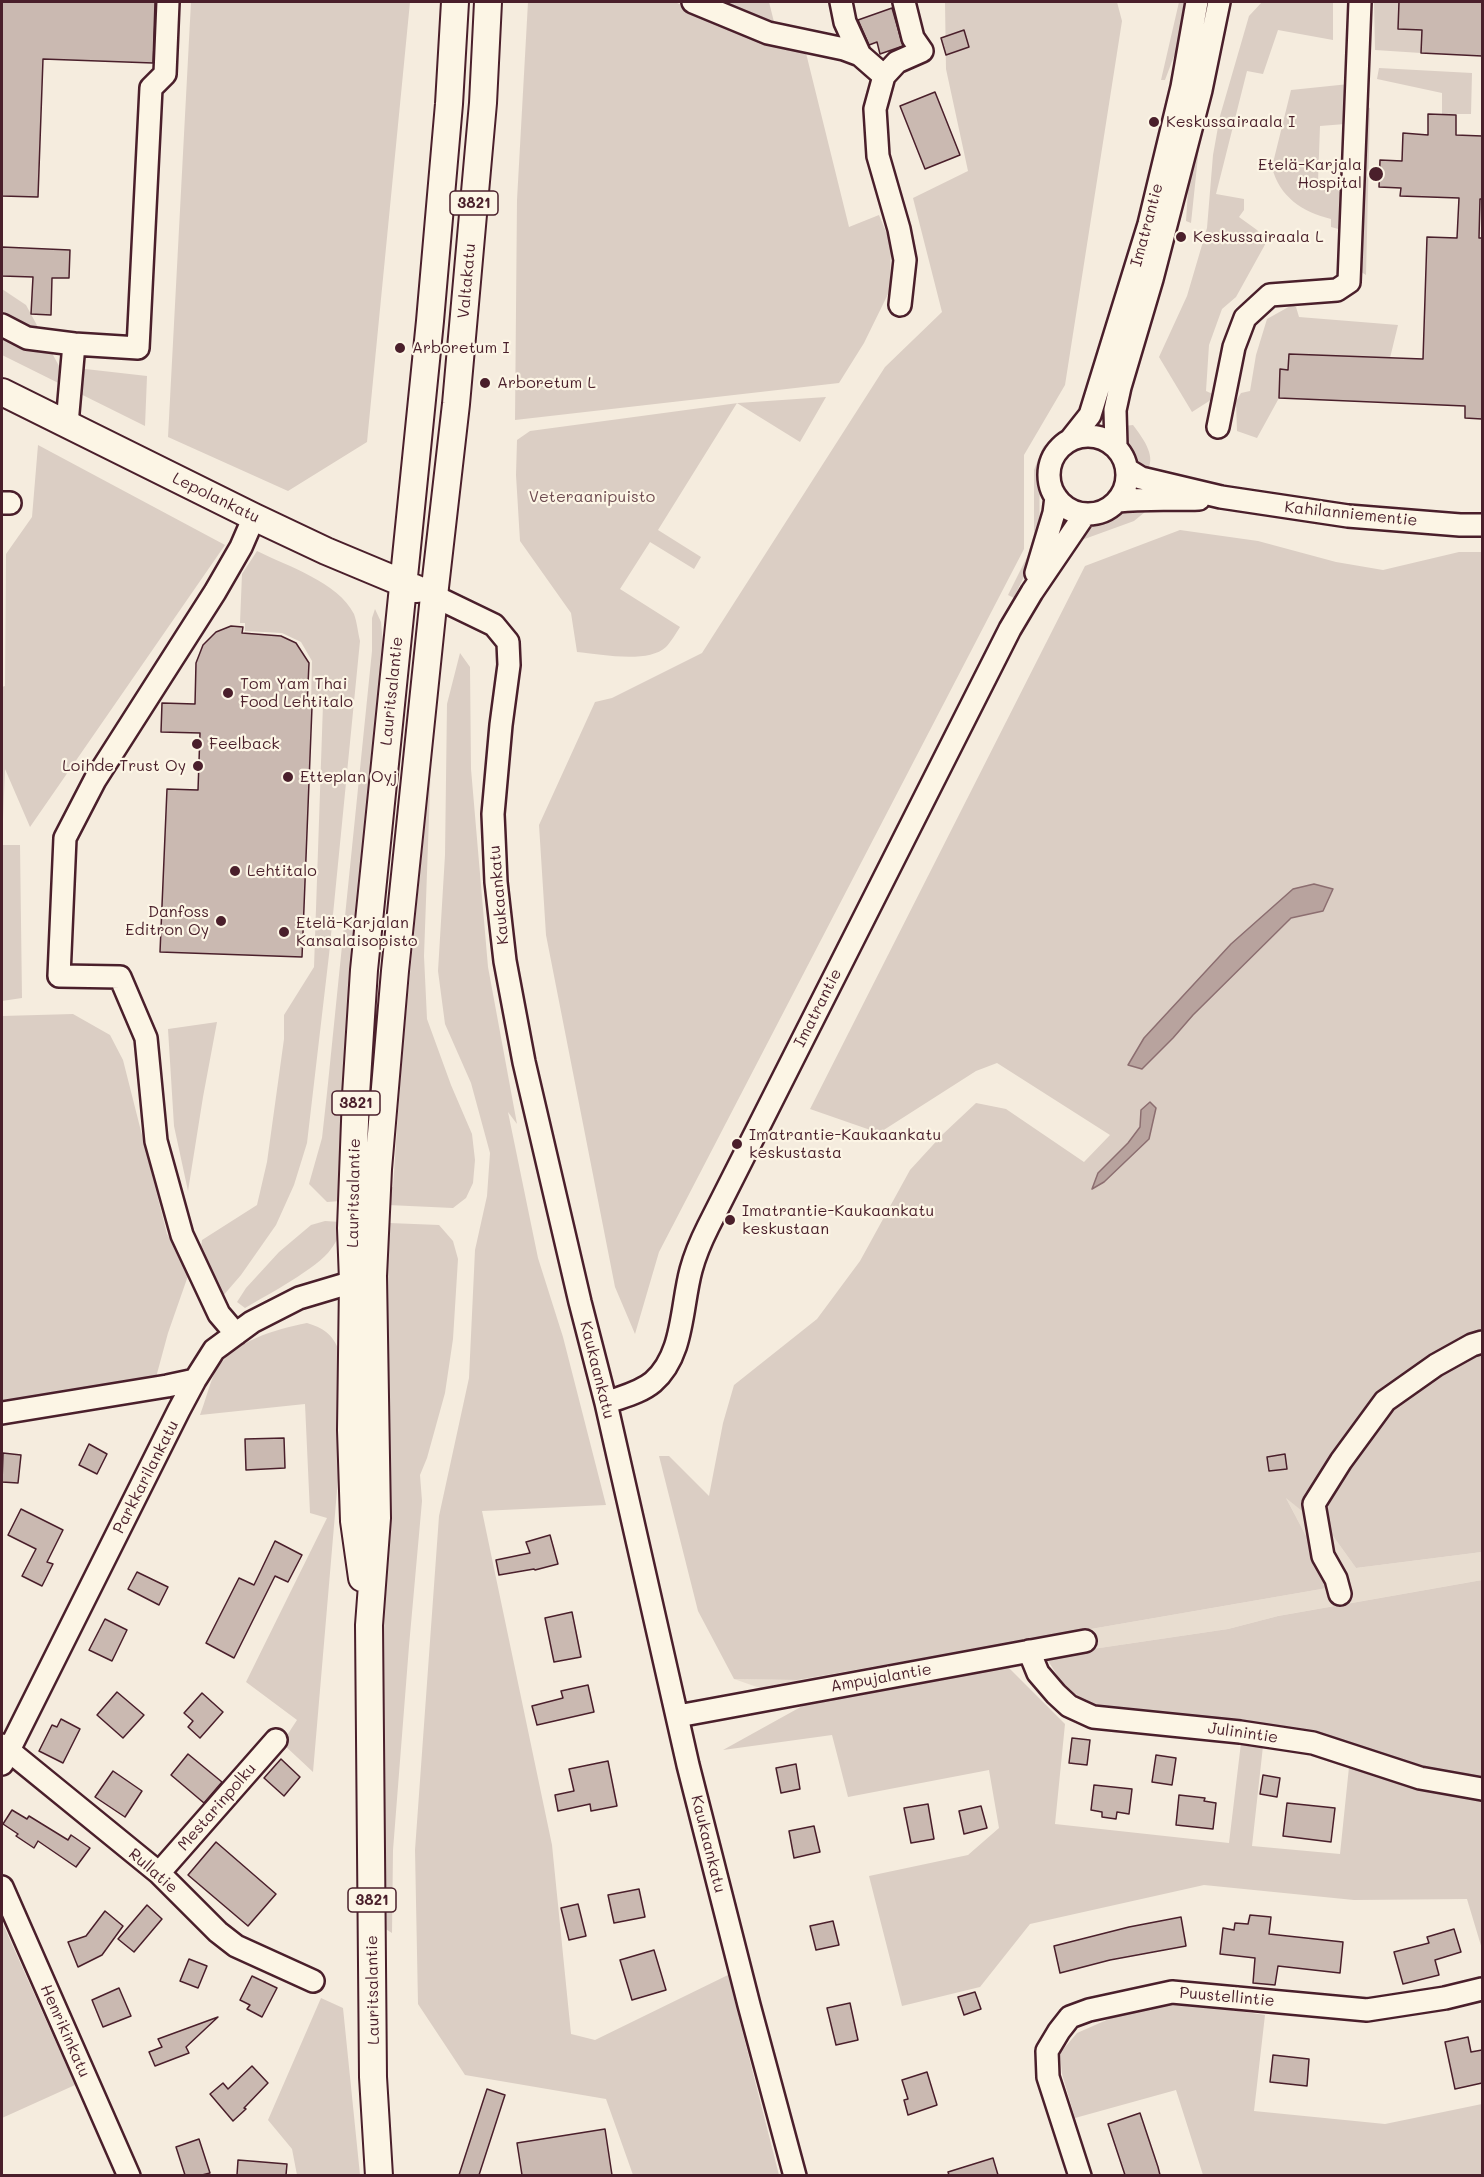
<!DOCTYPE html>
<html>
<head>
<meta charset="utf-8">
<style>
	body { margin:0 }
	#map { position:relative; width:1484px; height:2177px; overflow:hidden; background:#f5ecde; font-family:Mali,sans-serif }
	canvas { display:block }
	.frame { position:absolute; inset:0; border:3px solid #4a1f2b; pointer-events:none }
</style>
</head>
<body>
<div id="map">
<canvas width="1484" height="2177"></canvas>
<div class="frame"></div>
</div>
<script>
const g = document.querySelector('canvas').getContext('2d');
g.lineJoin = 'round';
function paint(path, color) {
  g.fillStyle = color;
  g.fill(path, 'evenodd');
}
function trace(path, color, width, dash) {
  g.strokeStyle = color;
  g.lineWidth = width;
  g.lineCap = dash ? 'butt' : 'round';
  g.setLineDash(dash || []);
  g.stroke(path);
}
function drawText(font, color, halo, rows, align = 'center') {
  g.font = font + ' Mali,sans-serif';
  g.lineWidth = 4.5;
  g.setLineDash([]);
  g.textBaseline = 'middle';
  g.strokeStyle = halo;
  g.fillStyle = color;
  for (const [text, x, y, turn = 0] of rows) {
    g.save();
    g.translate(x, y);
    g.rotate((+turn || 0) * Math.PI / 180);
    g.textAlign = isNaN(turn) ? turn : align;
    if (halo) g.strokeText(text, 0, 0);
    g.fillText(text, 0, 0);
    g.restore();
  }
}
const built = new Path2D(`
	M1285,1496L1333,1536L1356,1568L1482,1552V1580L1278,1616L1228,1629L1045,1656L1008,1667L806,1704L734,1679L797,1680L1333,1587Z`);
const green = new Path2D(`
	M191,2H410L367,442L288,491L168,437Z
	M528,2H675L705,16L805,49L849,227L879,215L891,244L890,290L864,343L839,383L515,420L517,200Z
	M713,2H769L775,26Z
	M945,2H1117L1122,21L1065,385L1024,455V549L659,1252L635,1334L615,1287L546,935L539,825L595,702L612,698L702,653L885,367L942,312L913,198L968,171L946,69Z
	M1179,2H1191L1185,27L1165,80H1161Z
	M1230,2H1232L1199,147L1191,223L1186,221L1189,175Z
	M1262,2H1333V40L1278,30L1263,74L1247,71L1216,194L1244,199V210L1239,217L1257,230L1267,241L1236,297L1222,309L1209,345L1206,391L1217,396L1192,412L1159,357L1187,296L1207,228L1213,155L1220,116L1249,16Z
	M1374,2H1399L1398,28L1422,30L1421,53L1375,50Z
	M1379,68L1472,73L1471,114H1442V93L1377,79Z
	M1349,84L1345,124L1320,126L1318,182L1335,186L1346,200L1342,230L1331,227V219C1303,212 1279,197 1272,167L1291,90Z
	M1365,107L1370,108L1366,275L1358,270Z
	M2,289L26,305L59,366L147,376L145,426L2,355Z
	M1292,305L1296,307L1299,317L1398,325L1390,358L1289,354L1288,370H1280L1279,398L1257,438L1237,431L1236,401L1241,393L1250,391L1256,355L1267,319Z
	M826,397L800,442L737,403L658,530L701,557L694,569L650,542L620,589L680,627C676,633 671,642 666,647C648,664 600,654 577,652L571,613L520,541L516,475L517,440L530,431L738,403Z
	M1077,416C1074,421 1071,427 1068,432C1058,443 1050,441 1044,459C1037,476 1041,512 1039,533C1036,556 1023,577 1014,598L1008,595L1027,557L1034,534V470L1043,447Z
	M1133,425C1142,437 1156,455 1148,469C1132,459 1127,444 1124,426Z
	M38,445L225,545L30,827L5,769L2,845H20L22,998L2,1001V687L5,686L6,554L32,517Z
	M1142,509H1145V512L1134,521L1079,541C1091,521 1120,512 1142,509Z
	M1180,530L1258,541L1336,562L1383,570L1459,552H1482V1552L1356,1568L1333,1536L1286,1498L1333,1587L797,1680L734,1679L698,1611L659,1456H669L709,1496L723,1423L734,1385L817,1319L860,1261L910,1170L943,1134L976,1103L1006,1109L1084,1162L1110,1135L997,1063L976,1071L879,1133L810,1109L1085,566Z
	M257,551C287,566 338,582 354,614C357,622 358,633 360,641L329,955L307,1143L294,1185L276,1225L241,1275L222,1297L200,1254L202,1240L257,1205L267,1162L284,1039V1015L314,967L323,704L311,703L312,661L301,642L282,633L245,631V623H240L242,574Z
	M375,609L381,622L384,655L342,1097L341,1201L327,1202L309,1184L322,1138L327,1093L372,651V618Z
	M460,653L470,667L471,769L488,967L517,1124L508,1112L538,1258L563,1337L606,1505L482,1511L552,1845L571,2034L595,2040L728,1975L779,2175H633L606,2099L465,2075L418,2004L415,1850L439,1516L469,1378L475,1250L487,1196L490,1153L471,1083L445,1024L438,971L445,855L447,704Z
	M431,761L424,956L427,1019L451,1085L472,1134L475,1160L473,1183L466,1198L453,1208L388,1205L389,1188L393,1187L402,1055Z
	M2,1013V1016L73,1014L110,1035L123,1060L167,1234L189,1273L168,1333L155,1381L2,1403Z
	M217,1022L203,1097L188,1191L174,1126L168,1029Z
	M325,1221L341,1222C340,1233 338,1240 331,1249C318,1268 267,1295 245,1308L237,1302L246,1288L279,1252L311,1225Z
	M389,1223L439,1225L453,1241L458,1259L453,1339L445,1393L427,1458L420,1475L422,1501L409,1646L393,1850L392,1933L384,1928C382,1693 382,1458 389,1223Z
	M307,1323C323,1328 333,1334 339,1351L344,1497L338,1479L313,1772L282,1743L297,1720L246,1682L327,1518L310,1513L305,1404L200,1415C205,1402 210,1382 216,1370C235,1340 274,1330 307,1323Z
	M1482,1580V1780L1440,1771L1353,1745L1095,1710L1062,1683L1045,1656L1228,1629L1278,1616Z
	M1008,1667L1065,1724L1055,1824L1229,1843L1241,1743L1263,1746L1252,1846L1340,1854L1349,1767L1450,1794L1482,1800V1949L1467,1899L1354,1900L1204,1885L1030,1924L980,1987L902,2006L869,1876L968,1855L999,1828L989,1770L848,1797L832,1735L723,1750L806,1704Z
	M2,1922L75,2085L2,2118Z
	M321,1998L343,2008L360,2175H297L292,2149L268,2120Z
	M1180,2002L1265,2015L1254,2111L1385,2124L1482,2104V2175H1203L1176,2090L1075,2118L1062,2074L1060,2053L1077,2033L1118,2015Z`);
const water = new Path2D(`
	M1314,884L1333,889L1323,911L1291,918L1193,1015L1173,1038L1142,1069L1128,1065L1144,1038L1231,944L1293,889Z
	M1150,1102L1156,1108L1149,1139L1104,1182L1092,1189L1098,1173L1128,1143L1140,1127L1141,1110Z`);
const building = new Path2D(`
	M2,2H155L153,63L43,59L38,197L2,196Z
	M1399,2H1482V56L1421,53L1422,30L1398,29Z
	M892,8L903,46L880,54L877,42L869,45L858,20Z
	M964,30L969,47L946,55L941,38Z
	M935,92L960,155L925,169L900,106Z
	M1428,114L1456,115V135L1482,136V199H1480L1479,238H1482V419L1465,418V406L1279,398L1280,369L1288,370L1289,354L1423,359L1427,237L1457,238L1459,198L1400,196L1401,188L1379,187L1380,160L1402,161L1403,133L1428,135Z
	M2,247L70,250L69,278H52L51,315L31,314L33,277L2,276Z
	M231,626L243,627L242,633L281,636L296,643L309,663L307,706L312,707L302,957L160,952L167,789L198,790L200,733L161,732L162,703L195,704L196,663L203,645L216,632Z
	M284,1438L285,1468L246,1470L245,1439Z
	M89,1444L107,1454L97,1474L79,1465Z
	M3,1453L21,1455L18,1483L2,1482Z
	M1285,1454L1287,1469L1269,1471L1267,1457Z
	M21,1509L63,1530L47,1562L53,1564L42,1586L22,1576L36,1549L8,1535Z
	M550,1535L558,1564L535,1570L534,1569L499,1575L496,1560L530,1553L526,1542Z
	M275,1541L302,1555L288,1582L275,1576L234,1658L206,1643L239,1578L254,1585Z
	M137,1572L168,1587L159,1605L128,1589Z
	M572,1612L581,1657L554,1662L545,1618Z
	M105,1619L127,1630L112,1661L89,1650Z
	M588,1685L594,1712L537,1725L532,1706L563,1698L561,1691Z
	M117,1692L144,1715L123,1738L97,1715Z
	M202,1693L223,1712L200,1738L188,1727L193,1721L184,1713Z
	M61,1719L80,1729L63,1763L39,1751L52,1725L57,1727Z
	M1072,1738L1090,1740L1087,1765L1069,1763Z
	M188,1754L222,1782L204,1803L171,1775Z
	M1156,1755L1176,1758L1172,1785L1152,1782Z
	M281,1759L300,1777L284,1796L264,1778Z
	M608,1761L617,1806L591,1811L590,1804L558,1811L555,1795L574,1791L569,1769Z
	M796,1764L800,1789L781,1793L776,1768Z
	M113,1771L142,1791L125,1817L95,1797Z
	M1263,1775L1280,1778L1277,1797L1260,1794Z
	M1094,1785L1132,1789L1129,1814L1117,1812L1116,1819L1102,1817V1812L1091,1810Z
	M1179,1795L1205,1798L1204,1801L1216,1803L1213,1829L1176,1825Z
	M1287,1803L1335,1808L1331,1842L1283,1836Z
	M928,1804L934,1839L911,1843L904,1808Z
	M981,1806L987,1828L964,1834L959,1811Z
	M12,1810L27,1819L29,1816L68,1840L71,1835L90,1848L76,1867L38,1841L34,1848L16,1836L18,1834L3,1824Z
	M814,1826L820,1852L794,1858L789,1831Z
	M216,1842L276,1894L248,1926L188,1875Z
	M639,1889L645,1917L614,1923L608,1895Z
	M578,1904L586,1936L569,1940L561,1908Z
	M147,1905L162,1919L134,1952L118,1939Z
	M105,1911L123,1926L102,1955L78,1967L68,1942L86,1936Z
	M1250,1915L1271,1917L1269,1934L1343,1942L1340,1973L1278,1966L1275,1985L1253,1983L1255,1958L1220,1954L1223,1928L1234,1930L1235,1923L1248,1924Z
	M1181,1917L1186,1946L1110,1960L1060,1973L1054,1946L1129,1927Z
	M833,1921L839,1945L816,1950L810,1926Z
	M1454,1929L1461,1952L1435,1960L1439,1975L1403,1984L1394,1952L1429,1943L1427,1937Z
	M654,1950L666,1990L632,2000L620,1960Z
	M189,1959L207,1966L198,1988L180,1981Z
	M252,1976L277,1988L262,2017L247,2009L250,2005L240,2000Z
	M119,1988L131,2016L103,2027L92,2000Z
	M975,1992L981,2009L964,2015L958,1997Z
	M850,2003L858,2040L836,2045L827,2008Z
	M218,2017L186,2047L189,2053L155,2066L149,2052L162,2047L158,2039Z
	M1468,2037L1471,2052L1482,2050V2083L1455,2089L1445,2042Z
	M1273,2055L1309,2059L1307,2086L1270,2082Z
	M252,2066L268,2083L244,2108L246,2109L233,2121L210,2094L223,2083L228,2089Z
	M927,2072L937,2105L908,2115L904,2100L908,2099L902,2080Z
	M487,2089L505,2095L479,2175H459Z
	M1140,2113L1158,2167L1160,2175H1125L1108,2124Z
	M605,2129L612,2175H522L517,2143Z
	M199,2139L210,2173L202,2175H185L176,2147Z
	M993,2158L998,2175H949L948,2172Z
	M238,2160L287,2164L286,2175H237Z`);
const minor = new Path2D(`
	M693,2L768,33L844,49L860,55L884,76L875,109L878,156L899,229L905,260L900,305
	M841,2L845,22L860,55
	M884,76L897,62L922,51L913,38L904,2
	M2,325L27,338L74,344
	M67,424L74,344L138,348L151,88L165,74L168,2
	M1218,427L1234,347L1245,318L1270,295L1337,290L1349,282L1360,2
	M1049 475a39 39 0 1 1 78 0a39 39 0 1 1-78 0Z
	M1071,439L1090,415L1149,224L1182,87L1197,2
	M1116,446L1115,410L1120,387L1152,279L1201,90L1219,2
	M1128,470L1141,478L1221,497L1348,516L1460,525H1482
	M1118,501C1145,498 1172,500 1199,499
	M2,503H10
	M1036,573L1054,513L1056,497
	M434,596L494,625L508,642L509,665L501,725L493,814L496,882L505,961L524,1062L580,1302L606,1403L688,1765L749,2005L795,2176
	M236,1334L219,1314L182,1235L156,1141L146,1038L120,977L59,976L65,838L95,780L215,592L241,547L254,517
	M606,1403C621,1397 640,1393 653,1382C684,1355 681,1307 691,1270C695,1255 701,1241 708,1227L1010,629L1032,592L1085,514
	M2,1413L167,1386L195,1380
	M1340,1594L1336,1579L1323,1556L1314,1504L1341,1461L1385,1401L1436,1365L1472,1345L1482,1342
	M1029,1651L1038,1673L1056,1694L1069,1706L1093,1717L1240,1732L1313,1743L1420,1778L1482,1789
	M678,1716L1085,1641
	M2,1745L159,1873L218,1932L236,1946L313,1981
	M2,1764L179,1410L195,1380L214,1350L252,1322L299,1298L366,1278
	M159,1873L276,1740
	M2,1887L129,2176
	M1080,2176L1048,2077L1047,2051L1059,2031L1070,2017L1089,2010L1172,1992L1367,2010L1445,1998L1482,1989`);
const major = new Path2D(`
	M2,392L254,517L326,551L417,589
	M362,1578L354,1521L351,1430L353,1281L351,1228L356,1095L364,970L430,321L449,104L455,2
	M379,2176L373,2077L369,1625L377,1518L373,1276L378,1169L395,971L434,596L456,404L483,103L488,2`);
const markers = [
	[1154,122,6,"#4a1f2b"],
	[1376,174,8,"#4a1f2b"],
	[1181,237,6,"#4a1f2b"],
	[400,348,6,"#4a1f2b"],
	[485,383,6,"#4a1f2b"],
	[228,693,6,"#4a1f2b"],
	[197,744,6,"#4a1f2b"],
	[198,766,6,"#4a1f2b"],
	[288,777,6,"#4a1f2b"],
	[235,871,6,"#4a1f2b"],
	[221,921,6,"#4a1f2b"],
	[284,932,6,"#4a1f2b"],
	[737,1144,6,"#4a1f2b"],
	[730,1220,6,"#4a1f2b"]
];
const shields = [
	[474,203,48],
	[356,1103,48],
	[372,1900,48]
];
const shieldNames = [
	["3821",474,203],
	["3821",356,1103],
	["3821",372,1900]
];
const poiNames = [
	["Keskussairaala I",1166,122],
	["Etelä-Karjala",1362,165,"right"],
	["Hospital",1362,183,"right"],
	["Keskussairaala L",1193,237],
	["Arboretum I",412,348],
	["Arboretum L",497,383],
	["Tom Yam Thai",240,684],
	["Food Lehtitalo",240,702],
	["Feelback",209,744],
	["Loihde Trust Oy",186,766,"right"],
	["Etteplan Oyj",300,777],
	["Lehtitalo",247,871],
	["Danfoss",209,912,"right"],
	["Editron Oy",209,930,"right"],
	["Etelä-Karjalan",296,923],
	["Kansalaisopisto",296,941],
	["Imatrantie-Kaukaankatu",749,1135],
	["keskustasta",749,1153],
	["Imatrantie-Kaukaankatu",742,1211],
	["keskustaan",742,1229]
];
const streetNames = [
	["Imatrantie",1147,225,-75],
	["Valtakatu",467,281,-85],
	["Lepolankatu",216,498,26],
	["Kahilanniementie",1351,514,6],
	["Lauritsalantie",392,691,-84],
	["Kaukaankatu",499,895,-95],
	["Imatrantie",818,1008,-63],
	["Lauritsalantie",354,1193,-89],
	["Kaukaankatu",597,1370,76],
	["Parkkarilankatu",146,1477,-63],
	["Ampujalantie",881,1678,-10],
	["Julinintie",1243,1733,8],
	["Mestarinpolku",217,1807,-49],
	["Kaukaankatu",708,1844,76],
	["Rullatie",153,1871,41],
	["Lauritsalantie",373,1990,-91],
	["Puustellintie",1227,1997,5],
	["Henrikinkatu",65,2031,66]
];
const parkNames = [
	["Veteraanipuisto",592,497]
];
paint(built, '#e8ddd0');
paint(green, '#dbcec4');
paint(water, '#b8a39e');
trace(water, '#8c6e70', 1.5);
paint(building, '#cab9b1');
trace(building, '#4a1f2b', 1.5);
trace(minor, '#4a1f2b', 26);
trace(major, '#4a1f2b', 30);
trace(minor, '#fcf5e5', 21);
trace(major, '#fcf5e5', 26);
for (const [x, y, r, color] of markers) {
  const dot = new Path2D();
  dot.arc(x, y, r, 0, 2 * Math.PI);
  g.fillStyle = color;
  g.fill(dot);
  trace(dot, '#fcf5e5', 2);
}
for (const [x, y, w] of shields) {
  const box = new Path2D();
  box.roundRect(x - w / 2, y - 12, w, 24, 4.5);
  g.fillStyle = '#fcf5e5';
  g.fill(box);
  trace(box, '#4a1f2b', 1.5);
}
drawText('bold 15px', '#4a1f2b', null, shieldNames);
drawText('16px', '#4a1f2b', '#fcf5e5', poiNames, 'left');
drawText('16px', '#4a1f2b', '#fcf5e5', streetNames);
drawText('16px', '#6e4b51', '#fcf5e5', parkNames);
</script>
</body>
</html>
